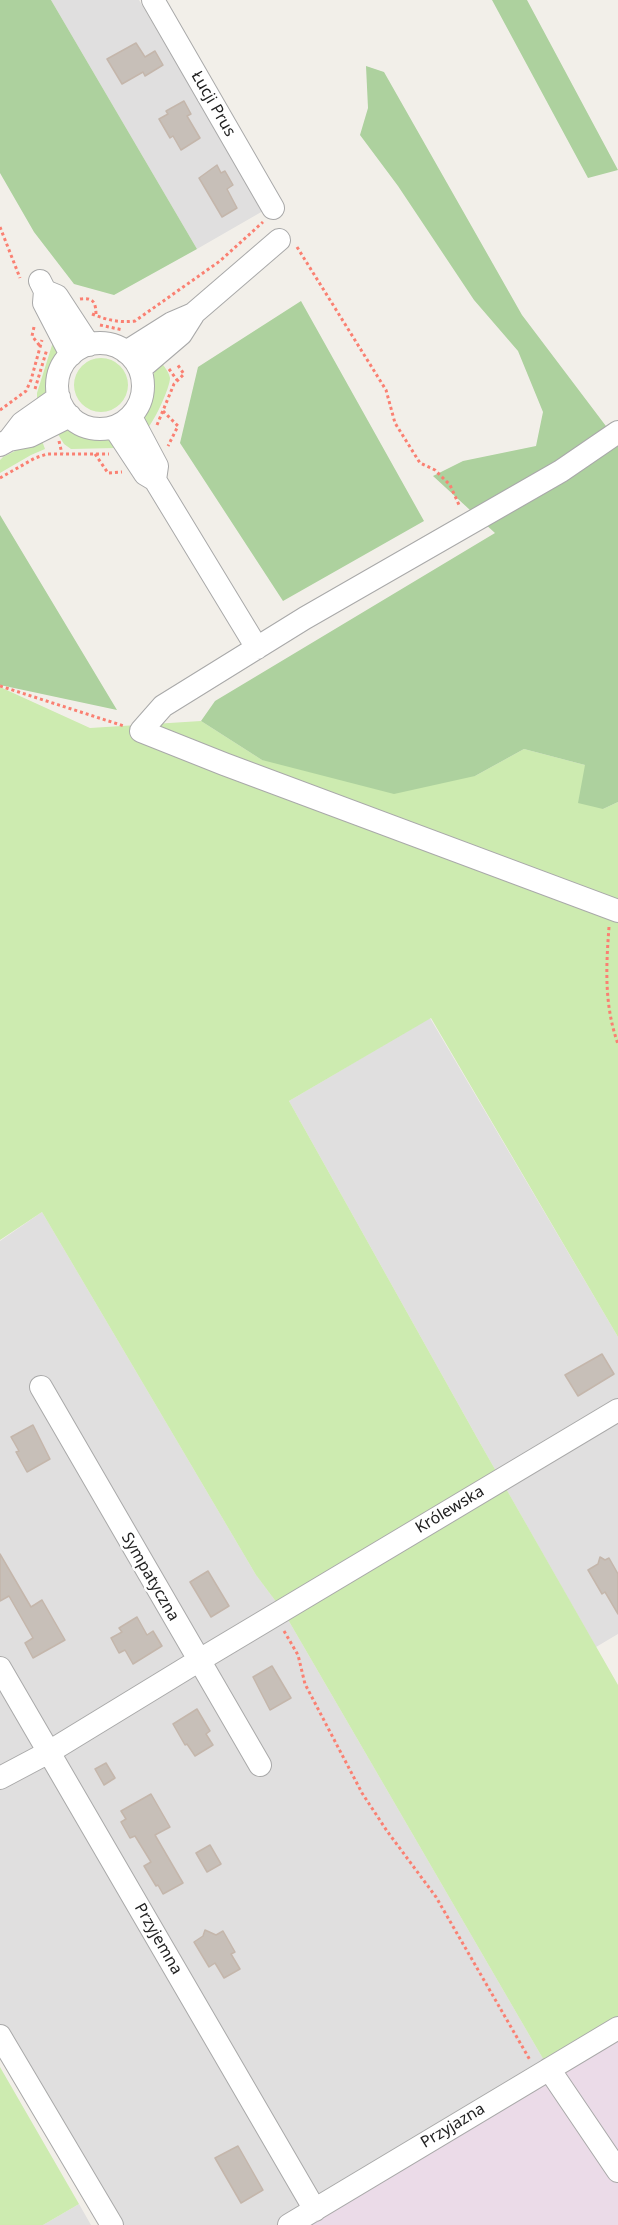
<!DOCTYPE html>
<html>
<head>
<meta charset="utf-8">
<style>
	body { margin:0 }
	canvas { display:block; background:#f2efe9 }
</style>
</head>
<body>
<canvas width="618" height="2225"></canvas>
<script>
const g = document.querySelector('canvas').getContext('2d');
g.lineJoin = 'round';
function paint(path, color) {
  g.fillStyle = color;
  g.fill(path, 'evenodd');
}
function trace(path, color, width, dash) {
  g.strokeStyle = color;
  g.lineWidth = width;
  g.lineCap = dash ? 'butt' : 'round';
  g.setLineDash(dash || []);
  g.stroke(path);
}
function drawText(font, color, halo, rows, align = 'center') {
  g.font = font + ' "Noto Sans",sans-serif';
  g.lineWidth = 5;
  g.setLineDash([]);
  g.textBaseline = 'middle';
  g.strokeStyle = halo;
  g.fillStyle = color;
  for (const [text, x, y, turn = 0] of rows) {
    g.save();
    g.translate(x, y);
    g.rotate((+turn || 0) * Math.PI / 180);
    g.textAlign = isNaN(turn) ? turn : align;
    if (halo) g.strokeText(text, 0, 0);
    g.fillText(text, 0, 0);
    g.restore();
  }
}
const residential = new Path2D(`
	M51,0H139L263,211L197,249Z
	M430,1018L618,1337V1634L596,1647L480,1443L289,1101Z
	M42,1212L256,1575L283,1611L549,2069L289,2225H113L0,2027V1241Z
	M79,2204L91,2225H43Z`);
const industrial = new Path2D(`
	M618,2030V2225H289Z`);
const grass = new Path2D(`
	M53,342L59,353L45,396L37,399V393Z
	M74 385a27 27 0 1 1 54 0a27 27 0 1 1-54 0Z
	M160,361C164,366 169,372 170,378C170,388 153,425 145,431C141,418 145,411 148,398C152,384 152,373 160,361Z
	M72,429L109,438L116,448L71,449L64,444L56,431Z
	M41,438L45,449L31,455L0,473V460L3,457Z
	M0,687L90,728L201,721L262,760L475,776L524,749L585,765L603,809L618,802V1337L431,1018L289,1101L480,1443L618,1685V2028L549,2069L283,1611L256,1575L42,1212L0,1240Z
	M0,2067L79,2204L43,2225H0Z`);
const forest = new Path2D(`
	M0,0H51L197,249L114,295L74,284L34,232L0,173Z
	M492,0H527L618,170L588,178Z
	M366,66L384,72L522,315L618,442V802L603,809L578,803L585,765L524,749L475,776L394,794L262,760L201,721L215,701L495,533L433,476L463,461L536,446L543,412L518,351L474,300L398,186L360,135L368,108Z
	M301,301L424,521L283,601L180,443L198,367Z
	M0,515L117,710L0,685Z`);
const building = new Path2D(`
	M136,43L145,57L155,51L163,65L145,76L143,72L122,84L107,59Z
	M184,101L191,114L187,116L200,138L181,150L173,136L170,138L159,119L168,114L166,111Z
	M217,165L221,173L225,171L233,185L227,189L237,208L222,217L199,178Z
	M602,1354L614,1374L578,1396L565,1375Z
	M33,1425L50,1459L27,1472L16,1452L19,1451L11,1437Z
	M0,1554L31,1607L42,1600L65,1640L33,1658L25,1643L33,1638L9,1596L0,1601Z
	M600,1557L605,1560L609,1558L618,1574V1614L605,1592L602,1594L588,1570L598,1564Z
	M208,1571L229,1606L211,1617L190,1582Z
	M137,1617L147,1635L153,1631L162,1646L133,1664L125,1650L119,1653L111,1638L122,1632L119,1628Z
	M272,1666L291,1698L270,1710L253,1677Z
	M197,1709L210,1731L206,1734L213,1745L195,1756L187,1744L185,1745L173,1724Z
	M106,1763L115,1778L104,1785L95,1769Z
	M151,1794L170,1827L155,1835L183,1883L163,1894L158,1885L156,1886L144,1866L151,1862L135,1836L130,1838L121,1822L126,1819L121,1811Z
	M210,1845L221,1864L207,1872L196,1853Z
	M205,1930L216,1935L223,1931L235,1952L231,1954L240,1969L224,1978L215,1963L209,1967L194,1942L203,1936Z
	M238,2146L263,2190L241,2203L215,2158Z`);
const path = new Path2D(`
	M0,227L20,278
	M297,247L386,390L395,423L420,463L435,470L450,485L460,507
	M80,299C94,297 96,303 96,316
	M92,314C107,320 119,323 135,321L220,261L263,222
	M100,325L123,330
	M34,327L32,336L40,346
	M169,369L177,380
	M35,389L47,349
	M0,410L26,391L31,380L42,340
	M163,411L178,426L168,446
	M157,425L174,384L184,374L177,364
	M59,441L62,454
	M95,454L108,473L122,472
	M0,478L35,458L47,454H109
	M0,686L124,726
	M609,927C606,967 604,1005 618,1044
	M284,1631L298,1655L305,1684L362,1793L387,1831L436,1897L530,2060`);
const minor = new Path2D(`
	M153,0L273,208
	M40,281L45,291L44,303L71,355
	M45,291L57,296L89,345
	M57 386a43 43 0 1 1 86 0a43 43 0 1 1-86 0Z
	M126,352L172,323L193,314L279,240
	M140,369L181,334L193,315
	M131,417L157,466L155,480
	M114,427L145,474L155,480L257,648
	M618,432L561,471L305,618L163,706L141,731L224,764L618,911
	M9,440L22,423L59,397
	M0,445L9,440L30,436L70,416
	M41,1387L260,1765
	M0,1668L315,2210
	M0,1778L49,1752L198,1661L618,1410
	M0,2036L112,2225
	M549,2069L618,2171
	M289,2225L618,2028`);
const streetNames = [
	["Łucji Prus",213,104,60],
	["Królewska",450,1510,-31],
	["Sympatyczna",150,1577,60],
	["Przyjemna",158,1939,60],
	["Przyjazna",453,2126,-31]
];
paint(residential, '#e0dfdf');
paint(industrial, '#ebdbe8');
paint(grass, '#cdebb0');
paint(forest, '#add19e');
paint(building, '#c7bfb8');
trace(building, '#c4b6ab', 1.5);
trace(minor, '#a9a9a9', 24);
trace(path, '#fa8072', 3, [3, 3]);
trace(minor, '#fff', 22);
drawText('16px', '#222', '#fff', streetNames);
</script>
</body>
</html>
